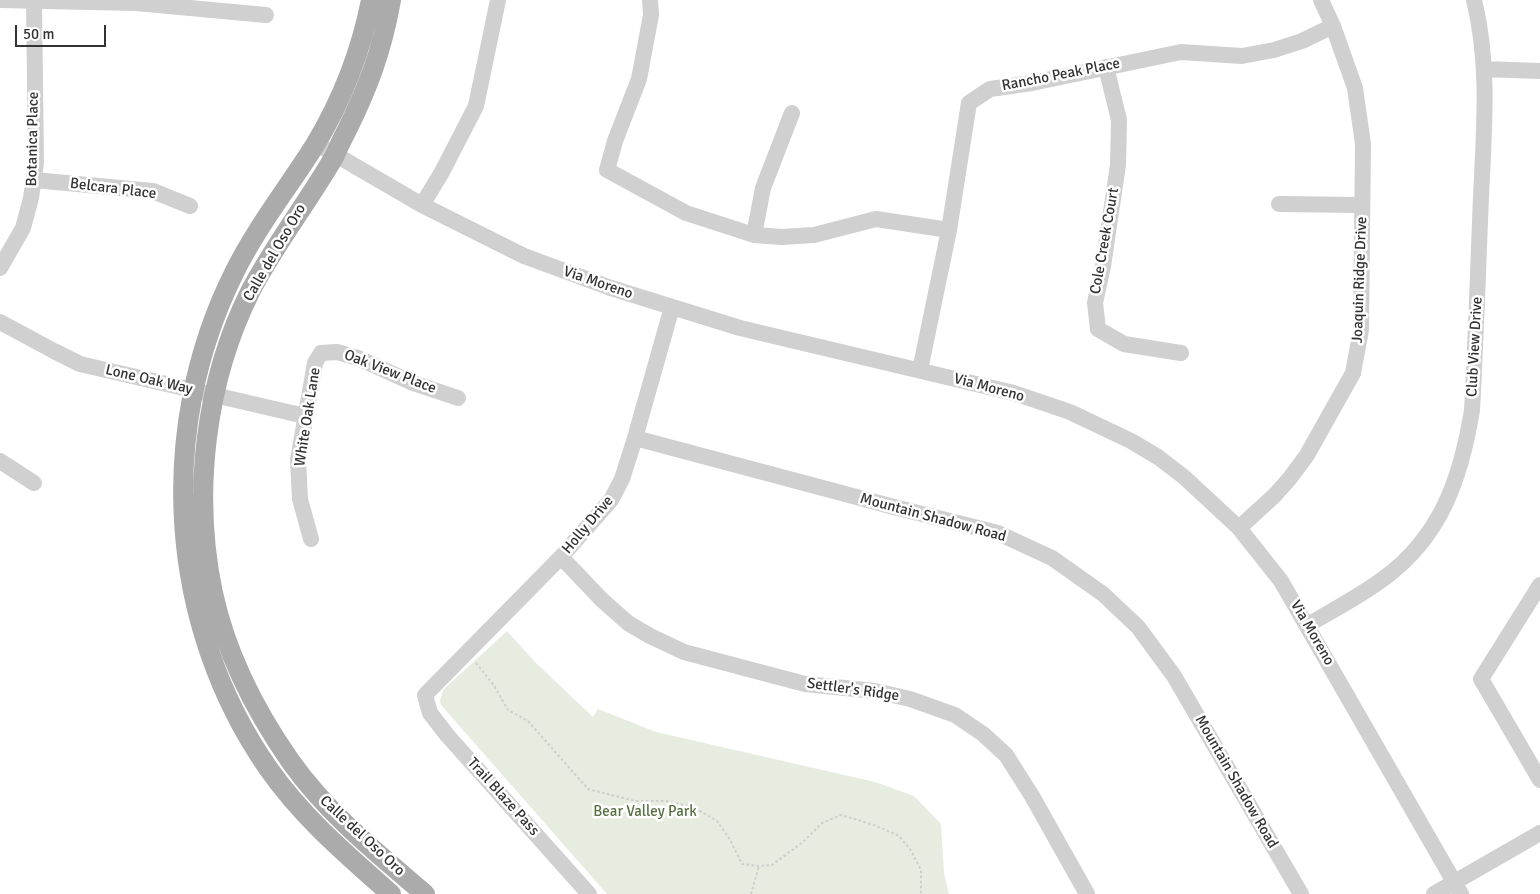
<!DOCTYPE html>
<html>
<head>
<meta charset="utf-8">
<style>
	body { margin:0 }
	#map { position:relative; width:1540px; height:894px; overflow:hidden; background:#fff; font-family:Signika,sans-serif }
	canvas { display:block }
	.scale { position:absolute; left:15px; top:25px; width:91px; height:22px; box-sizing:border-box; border:2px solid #333; border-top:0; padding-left:6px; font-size:15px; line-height:18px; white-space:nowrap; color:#333; -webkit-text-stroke:4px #fff; paint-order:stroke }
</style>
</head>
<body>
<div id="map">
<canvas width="1540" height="894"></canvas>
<div class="scale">50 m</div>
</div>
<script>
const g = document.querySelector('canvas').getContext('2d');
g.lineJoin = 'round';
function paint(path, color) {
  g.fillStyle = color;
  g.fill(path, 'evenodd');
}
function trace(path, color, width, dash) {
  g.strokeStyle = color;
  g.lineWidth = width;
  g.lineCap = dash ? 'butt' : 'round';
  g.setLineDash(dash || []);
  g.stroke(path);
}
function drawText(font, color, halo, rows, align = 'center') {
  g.font = font + ' Signika,sans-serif';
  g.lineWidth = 5;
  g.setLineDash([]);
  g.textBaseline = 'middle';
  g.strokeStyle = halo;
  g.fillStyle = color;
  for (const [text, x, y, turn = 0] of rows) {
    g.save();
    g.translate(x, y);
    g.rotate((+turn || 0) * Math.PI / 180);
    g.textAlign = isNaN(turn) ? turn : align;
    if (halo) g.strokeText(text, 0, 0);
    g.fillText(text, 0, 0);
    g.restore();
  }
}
const green = new Path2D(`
	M507,631L535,662L593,717L598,709L656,732L875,782L914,796L941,824L944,873L949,894H607L441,705L440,701L443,690Z`);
const path = new Path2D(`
	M476,663L493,684L508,710L528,721L588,789L635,801H666L693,807L717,821L729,838L742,864L759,866L772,865L803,842L822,823L841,815L874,825L899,836L910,849L921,870V894
	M751,894L759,866`);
const minor = new Path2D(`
	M0,0L136,3L266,15
	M650,0L651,15L639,79L615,141L607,170L686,213L754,235L782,237L814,235L876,219L949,230
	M1106,67L1119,120L1118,165L1103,266L1095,303L1098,329L1124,344L1181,353
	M1484,69L1540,71
	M324,148L422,205L524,256L611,288L740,328L1014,393L1070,412L1131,441L1158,457L1184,477L1239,528L1281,581L1461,894
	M34,180L153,191L190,206
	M1279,204L1362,205
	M422,205L442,172L476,106L498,0
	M754,235L763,188L792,113
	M0,268L23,228L31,198L36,163L34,2
	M0,322L54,351L80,364L305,416
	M920,370L949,230L969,103L990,89L1032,83L1181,52L1242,56L1274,50L1302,41L1333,26
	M635,438L894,507L998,533L1052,558L1103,594L1138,627L1174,676L1301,894
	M0,461L34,483
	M1239,528L1275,495L1290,478L1307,455L1353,373L1361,330L1363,144L1355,88L1333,26L1321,0
	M311,539L300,499L298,460L315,363L321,353L337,352L358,358L413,383L458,398
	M561,557L602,600L628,623L650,636L684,652L805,684L875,691L910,699L955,715L983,734L1006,755L1032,796L1087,894
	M1540,585L1481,679L1540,780
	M1308,625C1333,610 1360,596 1383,579C1441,537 1461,478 1472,410C1476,339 1478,268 1481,197C1484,131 1490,64 1474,0
	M589,894L447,735L430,713L425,695L561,557L611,500L622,479L635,438L672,307
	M1434,894L1540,833`);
const major = new Path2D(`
	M371,0C361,51 342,100 315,145C288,188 256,228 234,273C156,430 168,624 268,768C302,817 347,855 391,894
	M391,0C382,51 368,88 345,134C341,141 338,149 334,157C308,202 275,244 251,290C205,381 192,494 213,593C226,653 256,712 291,762C328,814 377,853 425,894`);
const streetNames = [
	["Rancho Peak Place",1061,75,-11],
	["Botanica Place",33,139,-89],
	["Belcara Place",113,189,7],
	["Cole Creek Court",1105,241,-80],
	["Calle del Oso Oro",275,253,-60],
	["Joaquin Ridge Drive",1360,280,-88],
	["Via Moreno",598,283,19],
	["Club View Drive",1475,347,-87],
	["Oak View Place",390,372,21],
	["Lone Oak Way",149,380,13],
	["Via Moreno",989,388,15],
	["White Oak Lane",308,417,-81],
	["Mountain Shadow Road",933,518,15],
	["Holly Drive",588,525,-50],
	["Via Moreno",1312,633,60],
	["Settler's Ridge",853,690,8],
	["Mountain Shadow Road",1236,782,60],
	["Trail Blaze Pass",503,797,48],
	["Calle del Oso Oro",362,836,43]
];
const parkNames = [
	["Bear Valley Park",645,812]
];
paint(green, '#e6ecdf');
trace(path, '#cdcdcd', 2, [2.5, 2.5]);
trace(minor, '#d0d0d0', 16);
trace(major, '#ababab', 20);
drawText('15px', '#333', '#fff', streetNames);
drawText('15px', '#56703f', '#fff', parkNames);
</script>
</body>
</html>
